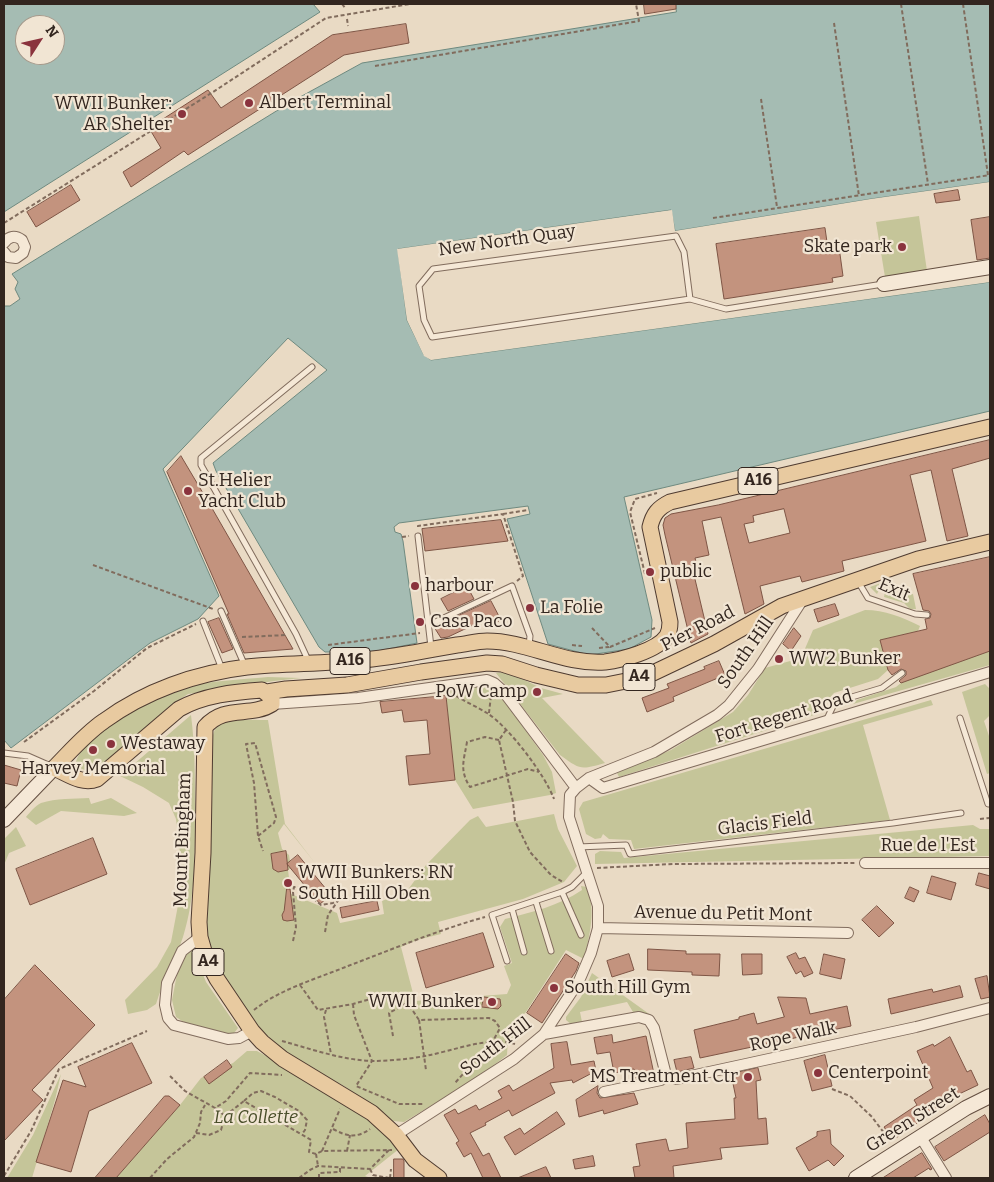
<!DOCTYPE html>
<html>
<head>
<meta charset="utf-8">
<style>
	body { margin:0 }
	#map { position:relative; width:994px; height:1182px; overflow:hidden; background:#e9dac4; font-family:Bitter,serif }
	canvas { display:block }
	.frame { position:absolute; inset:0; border:5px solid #33261f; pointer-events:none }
	.north { position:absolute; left:15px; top:15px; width:50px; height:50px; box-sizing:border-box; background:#f1e5d3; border:1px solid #a5998b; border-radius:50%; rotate:55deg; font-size:14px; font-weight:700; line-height:20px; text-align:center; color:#33261f }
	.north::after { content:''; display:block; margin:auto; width:18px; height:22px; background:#8a333d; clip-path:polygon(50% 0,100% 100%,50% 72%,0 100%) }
</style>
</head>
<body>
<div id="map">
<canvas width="994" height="1182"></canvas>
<div class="frame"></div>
<div class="north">N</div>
</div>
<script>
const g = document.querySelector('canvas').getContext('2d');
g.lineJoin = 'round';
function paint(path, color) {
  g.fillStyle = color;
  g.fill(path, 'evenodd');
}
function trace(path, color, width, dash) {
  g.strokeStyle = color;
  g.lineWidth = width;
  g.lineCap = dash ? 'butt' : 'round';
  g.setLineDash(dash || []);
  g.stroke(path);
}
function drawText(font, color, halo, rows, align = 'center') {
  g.font = font + ' Bitter,serif';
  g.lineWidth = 4.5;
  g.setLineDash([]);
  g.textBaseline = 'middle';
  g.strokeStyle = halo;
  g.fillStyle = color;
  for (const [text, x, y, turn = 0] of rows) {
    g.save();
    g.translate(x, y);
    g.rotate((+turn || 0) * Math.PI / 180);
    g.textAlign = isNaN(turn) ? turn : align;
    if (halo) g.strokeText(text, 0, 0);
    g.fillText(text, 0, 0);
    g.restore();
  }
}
const green = new Path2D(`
	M919,216L927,271L885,277L876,222Z
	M881,583C891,594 899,596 913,594L916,609H910L904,603L884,597L885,592L879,590L877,594L870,587Z
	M865,610C885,610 902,617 920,626L918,631L880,640L888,670L878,679L834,693L814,715L619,777L617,773L671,750L733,712L748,695L765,668L801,658L813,630Z
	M990,651V665L853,704L857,700L896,687L901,683L910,678Z
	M508,672L541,688L563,694L542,698L605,763C580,770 581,770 560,755L496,673Z
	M268,677L301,678L274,681L188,694L170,706L114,755L93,770L87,771L80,768L76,763C81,735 157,695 184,688C210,680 240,680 268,677Z
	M985,684L990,689V715L984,721L990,739V773L987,774L962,692Z
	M484,685L501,696L543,755L552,772L556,793L550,795L473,809L455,780L446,696L451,690Z
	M931,700L933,705L863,725L890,820L634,849L631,840L609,839L603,834L601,838L595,839L586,834L579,809L583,802Z
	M191,715C195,746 195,778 195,810C195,853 196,896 183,937C175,961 163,981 156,1004L147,1010L128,1014L125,1000L157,967L171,942L183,879L176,819L169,803L143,787L120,776Z
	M268,720L285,824L315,863L284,824L278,833L282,849L289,855L291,868L288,870L291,894L337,913L340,923L384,914L382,901L407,891L426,865L470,820L478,816L486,827L554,814L558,829L577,866L564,882L523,899L438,922L441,934L417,940L401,947L415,1001L507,994L511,985L504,966L512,963L500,927L505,919C532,912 559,906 582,890L581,886L587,887C596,911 590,934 584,959L566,950L526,1012L521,1017L513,1038L508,1037L507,1055L480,1076L404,1122L393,1121L344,1086L282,1053L255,1025L229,985L211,953L206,929L213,735C214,733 214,730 216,728C223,717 255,720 268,720Z
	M89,798L91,804L111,798L137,813L124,816L61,811L36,825L26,817C30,812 35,806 41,803C56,798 74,799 89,798Z
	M973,825L980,829H990V856L595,864V854L600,851L621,852L624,858Z
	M16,827L26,846L9,853L4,865V839Z
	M193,950L206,982L238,1028L234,1033C218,1037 190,1027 176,1017L172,1000L178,969L185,955Z
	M592,973L652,1016L633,1012L627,1002L580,1012L582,1022L572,1025L566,1020V1017L581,997Z
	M247,1051H257L319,1085L377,1124L399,1149L365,1176L371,1178H116L180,1105L201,1078L233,1063Z
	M61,1074L55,1100L32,1178H7L33,1135Z`);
const water = new Path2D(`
	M4,4H313L320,12L4,212ZM25,25H55V55H25Z
	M676,4H990V182L871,199L675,231L671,210L398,249L407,320L424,355L431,360L990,282V411L624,497L652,620L651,637L629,649L589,655L548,644L507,519L530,514L528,506L399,523L394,527L395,532L401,534L403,541L417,643L373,652H325L319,647L216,471L213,463L327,370L288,338L163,469L219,596L198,619L150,643L11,748L4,740V306H10L20,299L15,289L18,282L12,274L291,102L362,63L676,12Z`);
const pier = new Path2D(`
	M990,182V185L872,202L675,233L672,231L670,213L400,251L409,320L426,354L432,358L990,280V282L431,360L424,356L407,320L397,249L672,210L675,231L871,199Z`);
const building = new Path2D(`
	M644,4H676V9L645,14Z
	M406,24L409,43L344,55L188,155L184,151L131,187L123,172L161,148L149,128L208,90L221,108L332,35Z
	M71,185L80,200L36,227L27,212Z
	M958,190L960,200L936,203L934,194Z
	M990,217V258L977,260L971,220Z
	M825,228L828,249L839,247L843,276L832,278L833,282L724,299L716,244Z
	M990,440V458L952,469L968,536L947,541L931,470L910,475L926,541L842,561L844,571L802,582L800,576L760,586L764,604L745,614L721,517L702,521L709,555L695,558L699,574L694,575L708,634L691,643L665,535L663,525L665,518L671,514L718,505ZM784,509L790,533L749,543L744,524L754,522L753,516Z
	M181,456L213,510L293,649L244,653L227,614H229L167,472Z
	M501,520L508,541L425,551L422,529Z
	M990,557V651L901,683L899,681L906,675V671L901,669L892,675L888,670L880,640L927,629L925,619L930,618L931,614L929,611L923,610L913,574Z
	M467,586L474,599L448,611L441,599Z
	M491,601L501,620L489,626L486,619L448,637L441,638L434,627Z
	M835,604L839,615L818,622L814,610Z
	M219,618L233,649L222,653L208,622Z
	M794,628L801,636L791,651L783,644Z
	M719,661L725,675L673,697L674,701L647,712L642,698L669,688L667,684L705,669L704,667Z
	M446,696L455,780L409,785L406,756L430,754L427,720L404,722L402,710L382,713L380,702Z
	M4,765L21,770L17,786L4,783Z
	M93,838L107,874L30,905L16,869Z
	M286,851L288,870L278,872L273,869L271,854Z
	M298,855L331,895L320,904L287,864Z
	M979,873L990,876V889L976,885Z
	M932,876L956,883L951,900L927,893Z
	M910,887L919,891L914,902L905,898Z
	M287,889H290L294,920L287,921L283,920L282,915L284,911Z
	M377,901L379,910L342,918L340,908Z
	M877,906L894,923L879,937L862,920Z
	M483,933L494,967L426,988L416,953Z
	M648,949L686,951V954H720L719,976L692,975V972L648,970Z
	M796,953L799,959L805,957L813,973L804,977L801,971L796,974L787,957Z
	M566,954L579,963L576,971L542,1023L527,1013Z
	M629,954L634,970L612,977L607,961Z
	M742,954H762V974L743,975Z
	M824,954L845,959L841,979L820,974Z
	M35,965L95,1025L32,1090L43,1100L4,1141V1000Z
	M987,976L990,997L981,999L975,979Z
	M960,986L963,997L891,1014L888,999L932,989L933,992Z
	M484,997L500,999L501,1006L498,1009L482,1007Z
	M778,997L806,998L810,1014L847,1006L851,1026L700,1058L694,1030L739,1019V1017L754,1013L757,1024L784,1017Z
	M612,1035L613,1043L646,1036L654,1074L635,1078L634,1069L614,1073L610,1052L597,1054L594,1038Z
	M950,1037L967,1072L971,1070L978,1085L938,1104L940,1107L893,1140L884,1127L917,1105L914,1100L933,1088L917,1051L933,1044L934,1046Z
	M567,1042L571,1065L594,1061L596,1071L573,1083L572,1080L550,1083L555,1093L512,1116L509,1110L485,1123L486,1125L470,1133L483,1156L489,1153L501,1178H483L471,1153L464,1157L456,1143L459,1141L444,1115L455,1109L458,1114L476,1105L479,1110L502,1098L498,1091L509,1085L513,1091L554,1068L551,1044Z
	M132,1043L152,1083L89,1111L71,1172L36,1162L63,1080L86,1087L78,1067Z
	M825,1055L832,1086L812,1091L804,1061Z
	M691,1057L694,1068L677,1072L674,1060Z
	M227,1060L232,1067L209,1084L204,1077Z
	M758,1068L761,1080L756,1081L758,1119L766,1118L768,1144L720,1148L722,1159L673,1166L674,1178H635L633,1167L640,1166L636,1144L666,1139L669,1151L688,1148L686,1123L735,1119L734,1098H736L731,1074Z
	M598,1086L597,1093L600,1098L634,1093L638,1104L604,1114L603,1110L579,1117L576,1100Z
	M165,1096H169L180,1105L116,1178H95Z
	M557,1112L565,1124L515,1155L504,1137L520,1128L524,1134Z
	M985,1115L990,1124V1132L944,1161L935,1147Z
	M830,1130L831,1144L844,1156L834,1166L828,1160L809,1171L796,1148L817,1136V1132Z
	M922,1153L932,1169L930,1170L929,1168L913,1178H883Z
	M593,1156L595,1166L575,1169L573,1160Z
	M394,1159H403L404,1161V1178H394Z
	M546,1167L551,1178H518Z`);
const path = new Path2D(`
	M342,4L346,9
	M901,4L928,184
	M963,4L988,175
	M347,19L348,26
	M834,23L859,196
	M375,66L639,21L636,4
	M761,99L777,207
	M713,218L990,175
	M4,223L213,92L326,18L410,4
	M503,514L528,510
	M418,527V526L503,514L523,576L517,581
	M402,537L409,536
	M93,565L213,609
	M645,574L630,512L635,499L657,493
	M592,628L610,647L655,628
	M242,637L287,635
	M328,645L420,633
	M572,645L582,646
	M599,648L609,647
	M456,696C466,702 477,707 487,713C509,727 545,775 554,799
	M489,713L491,695
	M506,730L499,740L513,802L515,821L530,852L551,875L563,882
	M499,740L485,737L467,742C464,760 459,770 470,787L528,769L539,772
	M24,742L94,691L147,648L196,624
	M980,819L990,818
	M258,836L274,823L276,817L255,743L246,744L254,783L258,836L263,851
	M597,868L673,864L855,863
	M325,932L328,915L342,895
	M293,941L296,927L293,892L294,887H300L321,905L333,903L339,899
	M300,985L318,1010L353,1004L381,996L387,999L403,996L419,1020L489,1018L495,1021L500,1028L493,1041L454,1084
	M353,1004L354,1015L372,1061L356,1086L399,1104H423
	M254,1010C280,989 316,979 348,966C393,949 438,930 485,917
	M326,1010L324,1017L331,1054
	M419,1020L426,1070
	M393,1036L389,1013L407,1003
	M282,1041C311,1049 342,1060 372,1061C389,1061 409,1059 425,1056C453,1051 488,1036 515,1044
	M170,1076L185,1091L215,1108L226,1101L250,1073L282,1075
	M832,1089L850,1096L872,1117L890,1141
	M244,1101L253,1093L261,1091L275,1097L299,1111L307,1120L305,1130L302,1134
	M215,1108L225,1116L244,1101L311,1140L309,1152L316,1154L322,1151L392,1150
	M333,1129C346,1136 356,1139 370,1129
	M196,1133L209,1135L221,1130L225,1116
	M322,1151L340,1109
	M347,1151L350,1135
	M316,1154L318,1166
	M370,1169L373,1175L389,1178
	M4,1176L31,1131L59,1069L147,1031
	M150,1178L167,1159L194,1137L200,1123L201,1112L205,1105
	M299,1178L310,1170L318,1166L370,1169L389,1150
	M319,1178V1173L340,1172V1168
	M390,1178L391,1169`);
const lane = new Path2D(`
	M690,299L684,252L676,236L433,269L419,286L424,320L432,337L690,299L726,309L883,284
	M418,536L431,647
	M859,583L868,598L915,614L927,615
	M221,611L245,666
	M203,621L222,669
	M429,625L512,586L530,636L529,646
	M308,660L296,634L201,465V458L312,367
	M960,718L988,804H990
	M826,721L835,702L882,688L902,673
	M4,753L28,756L53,767
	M578,847L626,845L630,854L893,823L961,813
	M562,892L581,935
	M536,902L551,951
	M512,909L524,952
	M507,961L492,915L562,892L572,887L587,872`);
const street = new Path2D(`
	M4,243C9,236 15,235 22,240L25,247L23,253L16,258L8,257L4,252
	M272,704L358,698L487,680L494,683L503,691L576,788L570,795L569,817L598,906V928L591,953L579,981L544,1034L514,1059L396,1135
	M589,778L603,788L990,672
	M576,788L589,778L654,752L717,715L729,705L758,669L803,599
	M865,863H990
	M598,928L848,933
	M200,937L182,951L167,983L165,1005L168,1018L174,1025L228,1039L239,1038L252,1031
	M544,1034L639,1017L649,1020L654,1028L666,1075
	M604,1092L661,1080L666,1075L677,1079L916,1027L990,1008
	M920,1136L946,1178`);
const secondary = new Path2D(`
	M884,284L990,267
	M4,820L54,768
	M856,1178L966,1108L990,1096`);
const primary = new Path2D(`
	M267,692L286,689L347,685L421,672L487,663L502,664L536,675L578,685H606L631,680L653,673L714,644L782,606L918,559L990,542
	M439,1178L415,1160L396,1135L372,1113L283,1059L262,1042L252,1031L217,979L206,958L200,937L199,922L203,853L205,727C225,704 250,718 272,704V698L262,690C234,692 204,695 179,709L97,779C82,785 68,774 54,768C70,752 85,734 104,721C145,691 196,673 247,667C285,663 322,664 360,660C392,658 425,650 457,645C467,644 477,641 487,641C527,641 564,665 605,662C621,660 657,651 667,636C669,632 670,627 670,622L650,527C653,514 658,508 670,502L990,427`);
const markers = [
	[249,103,5,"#8a333d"],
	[182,114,5,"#8a333d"],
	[902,247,5,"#8a333d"],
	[188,491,5,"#8a333d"],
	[650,572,5,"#8a333d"],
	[415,586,5,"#8a333d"],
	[530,608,5,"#8a333d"],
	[420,622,5,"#8a333d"],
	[779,659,5,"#8a333d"],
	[537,692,5,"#8a333d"],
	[111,744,5,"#8a333d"],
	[93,750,5,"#8a333d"],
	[288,883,5,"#8a333d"],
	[554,988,5,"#8a333d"],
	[492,1002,5,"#8a333d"],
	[818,1073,5,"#8a333d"],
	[748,1077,5,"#8a333d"]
];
const shields = [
	[758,481,40],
	[350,661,40],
	[639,677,32],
	[208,962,32]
];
const shieldNames = [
	["A16",758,481],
	["A16",350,661],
	["A4",639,677],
	["A4",208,962]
];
const poiNames = [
	["Albert Terminal",259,103],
	["WWII Bunker:",172,104,"right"],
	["AR Shelter",172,125,"right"],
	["Skate park",892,247,"right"],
	["St.Helier",198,481],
	["Yacht Club",198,502],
	["public",660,572],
	["harbour",425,586],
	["La Folie",540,608],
	["Casa Paco",430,622],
	["WW2 Bunker",789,659],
	["PoW Camp",527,692,"right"],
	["Westaway",121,744],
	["Harvey Memorial",93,769,"center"],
	["WWII Bunkers: RN",298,873],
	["South Hill Oben",298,894],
	["South Hill Gym",564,988],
	["WWII Bunker",482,1002,"right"],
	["Centerpoint",828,1073],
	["MS Treatment Ctr",738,1077,"right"]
];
const streetNames = [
	["New North Quay",507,241,-8],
	["Exit",894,590,23],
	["Pier Road",698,629,-27],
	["South Hill",746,653,-55],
	["Fort Regent Road",784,717,-17],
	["Glacis Field",765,824,-7],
	["Mount Bingham",183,840,-88],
	["Rue de l'Est",928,846],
	["Avenue du Petit Mont",723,914,1],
	["Rope Walk",793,1037,-12],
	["South Hill",496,1047,-37],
	["Green Street",913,1120,-32]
];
const parkNames = [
	["La Collette",256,1118]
];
paint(green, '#c5c599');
paint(water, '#a5bcb3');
trace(water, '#6e897f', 1);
paint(pier, '#e9dac4');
paint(building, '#c3937e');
trace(building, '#7e5545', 1);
trace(lane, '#816c5d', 7);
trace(street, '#816c5d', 12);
trace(secondary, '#634e40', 16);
trace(primary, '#4f3b30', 17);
trace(path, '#816c5d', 2, [4, 2.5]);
trace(lane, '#f5e8d6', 5);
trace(street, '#f5e8d6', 10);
trace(secondary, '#f5e8d6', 14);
trace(primary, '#e8caa0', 15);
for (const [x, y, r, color] of markers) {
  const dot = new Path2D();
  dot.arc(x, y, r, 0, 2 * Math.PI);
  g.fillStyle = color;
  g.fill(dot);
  trace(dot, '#f1e5d3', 2);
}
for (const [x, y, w] of shields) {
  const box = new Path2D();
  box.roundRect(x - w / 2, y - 13.5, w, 27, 4);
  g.fillStyle = '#f1e5d3';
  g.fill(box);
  trace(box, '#33261f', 1);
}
drawText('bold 16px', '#33261f', null, shieldNames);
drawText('18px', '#33261f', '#f1e5d3', poiNames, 'left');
drawText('18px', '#33261f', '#f1e5d3', streetNames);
drawText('italic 18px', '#484d28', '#f1e5d3', parkNames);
</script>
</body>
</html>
